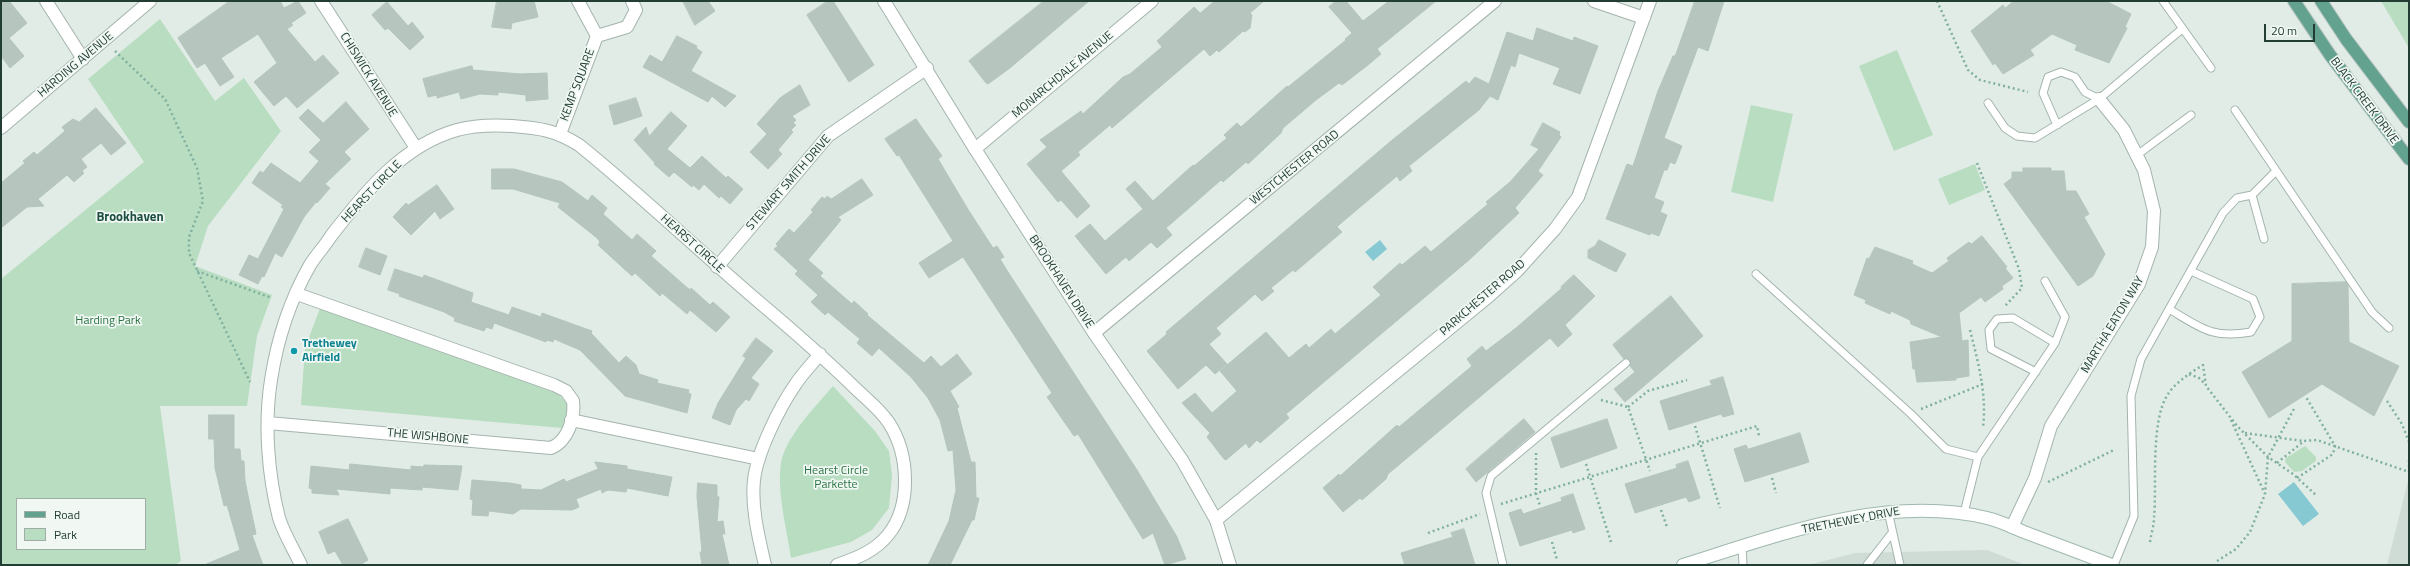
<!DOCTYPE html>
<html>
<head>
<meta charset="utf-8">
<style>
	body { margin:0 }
	#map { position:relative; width:2410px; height:566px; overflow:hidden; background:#e1ece6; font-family:"Titillium Web",sans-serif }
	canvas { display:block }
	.frame { position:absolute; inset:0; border:2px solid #213d34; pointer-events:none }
	.legend { position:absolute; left:16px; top:498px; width:130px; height:52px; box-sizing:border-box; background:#f1f8f4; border:1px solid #9eada7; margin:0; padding:5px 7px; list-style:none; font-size:12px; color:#213d34 }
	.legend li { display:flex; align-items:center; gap:8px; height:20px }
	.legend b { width:20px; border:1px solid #9eada7 }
	.scale { position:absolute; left:2264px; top:24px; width:51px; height:18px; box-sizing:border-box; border:2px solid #213d34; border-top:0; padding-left:5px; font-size:12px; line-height:14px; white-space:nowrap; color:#213d34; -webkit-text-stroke:3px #f1f8f4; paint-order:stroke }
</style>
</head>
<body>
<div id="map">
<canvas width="2410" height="566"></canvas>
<div class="frame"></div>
<ul class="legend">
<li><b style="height:5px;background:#64a290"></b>Road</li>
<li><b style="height:11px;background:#b9ddc1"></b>Park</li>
</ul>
<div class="scale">20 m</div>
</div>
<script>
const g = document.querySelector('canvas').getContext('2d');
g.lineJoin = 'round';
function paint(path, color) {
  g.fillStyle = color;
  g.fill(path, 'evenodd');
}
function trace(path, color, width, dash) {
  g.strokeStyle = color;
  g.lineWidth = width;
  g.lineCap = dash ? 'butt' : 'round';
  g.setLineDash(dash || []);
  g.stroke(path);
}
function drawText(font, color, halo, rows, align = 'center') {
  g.font = font + ' "Titillium Web",sans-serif';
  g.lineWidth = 3.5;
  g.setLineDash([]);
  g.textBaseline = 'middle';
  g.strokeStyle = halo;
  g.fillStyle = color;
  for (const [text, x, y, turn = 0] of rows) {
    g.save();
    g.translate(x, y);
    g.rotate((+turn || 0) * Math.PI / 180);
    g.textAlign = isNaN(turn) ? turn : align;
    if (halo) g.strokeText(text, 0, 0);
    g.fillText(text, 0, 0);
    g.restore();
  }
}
const built = new Path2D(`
	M2409,477V565H2387Z
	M1987,550L2025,565H1808L1855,553Z`);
const green = new Path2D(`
	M2381,1H2409V48Z
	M160,19L215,101L244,78L281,131L208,226L195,266L272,295L257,336L247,406H160L181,561L175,565H1V279L144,162L88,79ZM17,499H145V549H17Z
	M1897,50L1933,135L1894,151L1859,66Z
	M1751,105L1793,114L1773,202L1731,192Z
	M1975,164L1985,190L1949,205L1938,179Z
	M322,303L558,394L572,409L562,428L301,405L305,348Z
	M833,386L875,431L889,451L892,475L889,508L872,530L851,542L791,558C787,529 773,479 784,452C794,428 816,406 833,386Z
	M2305,446L2316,457V461L2302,471L2294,472L2285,462L2286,458Z`);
const water = new Path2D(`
	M1380,240L1387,249L1373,261L1365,252Z
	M2294,482L2319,514L2303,526L2278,494Z`);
const building = new Path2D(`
	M1,1H9L27,23L9,38L24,56L10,68L1,56Z
	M230,1H280L284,8L298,1L306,13L291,23L293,25L287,29L315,62L323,55L339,73L297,108L286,96L274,106L254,82L277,63L258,34L221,58L234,77L220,86L205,63L197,68L178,38Z
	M497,1H534L538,17L512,23L511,29L492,27Z
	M683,1H708L715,11L695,25Z
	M828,1H833L874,65L849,82L807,15Z
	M1044,1H1089L1010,68L988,84L986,83L969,61Z
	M1215,1H1264L1250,13L1252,15L1250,28L1245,32L1243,31L1219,52L1217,50L1210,56L1204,49L1112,128L1110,125L1078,152L1080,155L1061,171L1090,206L1077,218L1061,200L1058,202L1027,164L1047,147L1040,140L1081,111L1083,114L1123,77L1130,74L1162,47L1157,41L1194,7L1200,13Z
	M1336,1H1346L1363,21L1389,1H1436L1377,49L1381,54L1368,65L1342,85L1339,83L1316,100L1283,128L1281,133L1248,164L1246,162L1223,182L1221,180L1189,208L1166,228L1172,235L1157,248L1151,242L1129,261L1126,257L1106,274L1075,236L1090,224L1105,241L1143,209L1126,189L1135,181L1153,201L1193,165L1194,166L1227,138L1224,135L1237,123L1241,127L1287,86L1288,87L1346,40L1345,39L1352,33L1329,7Z
	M1695,1H1724L1708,51L1698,47L1664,138L1682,146L1675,164L1670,162L1667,170H1664L1654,198L1664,202L1660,212L1667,215L1659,236L1651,233L1650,235L1606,219L1627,164L1633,166L1658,91L1673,56H1675Z
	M2014,1H2106L2131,14L2125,27L2127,28L2109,63L2075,50L2077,45L2052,34L2030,50L2034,55L2003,74L1995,63L1993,65L1971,31L2003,5L2005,8Z
	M387,2L408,26L412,22L424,37L410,50L388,28L385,30L372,15Z
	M1537,28L1573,41L1574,37L1598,46L1580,94L1553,84L1560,68L1519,53L1515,67L1511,65L1498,100L1490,96L1479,110L1409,166L1412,171L1400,181L1397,176L1340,224L1337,227L1342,232L1295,272L1293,270L1271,288L1274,291L1262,301L1255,294L1222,323L1216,328L1221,334L1209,344L1227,364L1215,374L1206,365L1178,389L1147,351L1167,334L1166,332L1391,141L1466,81L1469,84L1475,77L1489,84L1507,32L1533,41Z
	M677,36L697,46L696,48L702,52L691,71L736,96L725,107L712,96L708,102L643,67L650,55L662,62Z
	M472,66L473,70L520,74L547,73L548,99L526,101V95L498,92V95L480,94L461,99L459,92L437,98V95L428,97L423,79Z
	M800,85L810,105L792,116L796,120L793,123L796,125L791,130L793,132L778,150L782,154L768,169L750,152L767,134L757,124L780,98Z
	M636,98L642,116L614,125L609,106Z
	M346,102L369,129L344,152L351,159L325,184L330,188L317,203L316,202L304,217L282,257L275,253L264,277L262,276L258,284L239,275L249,255L258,259L284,209L281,207L283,205L252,183L260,171L263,173L271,163L300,183L319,161L309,152L321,140L299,118L308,109L323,123Z
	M96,108L126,143L111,155L101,143L81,159L87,167L82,171L84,173L74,182L67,175L38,199L44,206L27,207L1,228V183L25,163L23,161L34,152L37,155L65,131L62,127L73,119L79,122Z
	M671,112L687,126L667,149L690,168L702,156L726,178L728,176L743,189L730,204L721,196L719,198L704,184L699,190L693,185L692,187L674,172L669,177L654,164L655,163L634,140L646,127L649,136Z
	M916,119L942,156L938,159L969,211L993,248L997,246L1004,257L1000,259L1008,272L1137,470L1177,537L1186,559L1165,565L1153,533L1143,539L1078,434L1074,436L1047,397L1052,393L963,257L929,278L919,263L953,241L899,155L897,156L885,139Z
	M1543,123L1560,132L1559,135L1561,137L1538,171L1543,175L1515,208L1519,213L1469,260L1286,414L1289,418L1274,431L1260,443L1257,440L1249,448L1246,443L1226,460L1224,459L1207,437L1210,433L1182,403L1195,393L1212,413L1237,391L1220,371L1266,332L1289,358L1306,344L1309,348L1331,329L1335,334L1381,295L1373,287L1400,263L1402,265L1425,246L1431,252L1488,204L1486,202L1510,182L1539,149L1531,145Z
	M2023,168H2051V171H2064L2066,191H2076L2089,214L2084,217L2105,254L2093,276L2078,286L2004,184L2012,178V172H2023Z
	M492,169H514L562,182L588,201L592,195L607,208L603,214L632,240L637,234L656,251L651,256L683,284L690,290L691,288L710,305L713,302L730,317L716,332L690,310L687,314L662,293L660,296L635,273L632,276L598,245L600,242L597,238L558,207L560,203L513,189H492Z
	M862,179L873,195L838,217L841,220L808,260L823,273L820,276L852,304L854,301L868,314L867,315L924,363L931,356L941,367L957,354L972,374L950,391L959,407L957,408L971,462H975L976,498H979L974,520H972L950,565H928L949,521L956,490L953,450L948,451L940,420L928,398L911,377L879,348L872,356L857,343L860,339L828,312L825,315L811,302L818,295L795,274L798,271L774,249L778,246L776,244L789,229L794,233L813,212L811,210L822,197L825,199L827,196L831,199Z
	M437,185L454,209L440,219L435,211L411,235L393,217L406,203L408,205Z
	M1982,236L2007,267L2005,268L2013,278L2002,286L2003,289L1985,302L1981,297L1959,313L1962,341L1968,340L1969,376L1956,378V380L1917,382L1915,369H1913L1910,342L1942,337L1911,324L1910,320L1891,311L1890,314L1865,303L1866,300L1854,295L1867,258L1869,259L1875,247L1913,261L1912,264L1932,273L1949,261L1947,258L1969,242L1971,244Z
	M1599,240L1626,254L1616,272L1588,258V250L1595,246Z
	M366,248L387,256L380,275L359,267Z
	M395,269L423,278L424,275L473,293L471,302L509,315L512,307L541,317L542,313L592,331L591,333L619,363L626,356L636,365L639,374L658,380L657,383L689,390L688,393L691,394L687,413L625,396L580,350L554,339L553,342L547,340L546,342L494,323L492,329L486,327L484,331L454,321L455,318L444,312L399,296L400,294L388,290Z
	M1574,275L1595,296L1565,325L1572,334L1558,347L1550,338L1388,474L1386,479L1362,500L1360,498L1343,512L1323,488L1339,474L1340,476L1397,425L1399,427L1472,366L1467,359L1482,346L1486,351L1516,328L1562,288L1561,287Z
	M2346,282L2348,285L2349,342L2399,366L2374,416L2322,384L2269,418L2242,372L2292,341V284Z
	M1671,296L1703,336L1625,402L1614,389L1635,372L1630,366V360L1624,359L1613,345Z
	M756,338L773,351L751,378L759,384L749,401L746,399L736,410L730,425L712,418L718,403L746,358L743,356Z
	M1723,377L1734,414L1723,417L1721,414L1669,430L1660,401L1712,385L1710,381Z
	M209,415H234V449H240L241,461H244L245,481L256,534L252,535L263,565H204L240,550L227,505L224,506L215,468L214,439H209Z
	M1524,419L1535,432L1476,482L1466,469Z
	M1607,419L1617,448L1561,468L1551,438Z
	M1800,433L1809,462L1745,482L1734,449L1746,445L1748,449Z
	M1688,461L1700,498L1689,502L1686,497L1635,513L1625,484L1677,468L1676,465Z
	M595,462L627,466V469L672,477L668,496L627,488L626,492L608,490L602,493L601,489L576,499L579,507L572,510L521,509L513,514L489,511L488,516L472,515L473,500L470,499L472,480L510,483L521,485V489L541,490L564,479L566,482L598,469Z
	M350,464L411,470V466L423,467L424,465L462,466L458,490L422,487V490L390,488V494L336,489L339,495L312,493V489L309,488L311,466L349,470Z
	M698,483L717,485V496L719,497L717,522L723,521L725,534H722L729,565H702L700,552H702L697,497Z
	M1573,494L1585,529L1573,533L1572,530L1520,546L1509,513L1521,509L1523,514L1562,501L1561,498Z
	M348,519L368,560L360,565H343L335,551L328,554L319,532Z
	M1464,529L1475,565H1405L1401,553L1453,537L1451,533Z`);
const path = new Path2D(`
	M1937,1L1968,70L1980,80L2028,92
	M115,51L165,99L197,168L203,201L189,237V253L250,382
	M1977,163L2019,269L2022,288L2004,307
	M197,271L272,298
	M1970,330C1978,362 1987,394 1983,427
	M2189,374L2199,378L2206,385
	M1601,400L1628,407L1650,471
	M2387,401L2402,424L2409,442
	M1628,407L1648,391L1687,380
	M1921,409L1983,384
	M2231,420L2265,494
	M1695,426L1720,508
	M2245,433L2303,441
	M1536,453V493L1540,506
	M2277,463L2304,441L2317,440L2409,472V460
	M1586,464L1611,542
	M1772,478L1776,493
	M2297,478L2333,454L2335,446L2306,397
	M2048,482L2114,450
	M1501,504L1757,426L1759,436
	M1661,510L1667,527
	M1428,533L1480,514
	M1552,542L1557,560
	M2150,542C2151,534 2154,526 2154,518C2157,486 2150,421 2168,394C2176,382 2190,373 2203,365L2206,386L2238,427L2268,457L2293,474L2317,496
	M2217,561L2236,549L2250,532L2265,494L2268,457L2295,407`);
const service = new Path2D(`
	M2163,1L2211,68
	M1988,103L2005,128L2017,136L2035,138L2099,99L2182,29
	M2235,110L2372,312L2389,328
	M2057,125L2043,93L2048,77L2061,72L2075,77L2085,92L2099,99
	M2137,155L2191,115
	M2252,195L2275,172
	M1756,274L1911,414L1946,449L1978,457
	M2169,309C2201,328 2212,339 2251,332L2260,317L2253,299L2191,271
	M2036,372L1991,349L1989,330L1997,319L2013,318L2055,343
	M1888,511L1900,565
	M1964,513L1978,457L2055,343L2065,317L2045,281
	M1742,546L1743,565
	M1503,565L1486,493L1491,476L1626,363
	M1867,565L1892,533
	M2114,565L2134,516L2131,396L2141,359L2223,213L2237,198L2252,195L2264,239`);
const minor = new Path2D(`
	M46,1L83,59
	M321,1L416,148
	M1594,1L1644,18
	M597,36L627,27L636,10L632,1
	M1,128L150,1
	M560,134L597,36L578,1
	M975,149L1152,1
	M717,267L828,136L927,68
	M1094,333L1495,1
	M571,420L759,459
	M268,423L551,448C568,441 575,418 573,401L566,391L554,385L297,294
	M1216,520L1489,296L1517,271L1555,229L1578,197L1650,1
	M2012,527L2035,478L2051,426L2139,284L2152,247L2154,211L2144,170L2124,130L2099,99
	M301,565C294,550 284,534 279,518C268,475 264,424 271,380C277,341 290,300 310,265C316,255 325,246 331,236C364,193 403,145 457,130C475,125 494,125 512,126C539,128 555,130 579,145C641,195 698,250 759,302C791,329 823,357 853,386C865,398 880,409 889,423C909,454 912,505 888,535C875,551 857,558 837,565
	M765,565C759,539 751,508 754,480C757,453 779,408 795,385C802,374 812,364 820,354`);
const tertiary = new Path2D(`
	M884,1L975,149L1094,333L1182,460L1216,520L1230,565`);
const secondary = new Path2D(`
	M1683,565C1779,535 1885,494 1987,518C2000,521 2012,527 2024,532C2053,543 2083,554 2112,565`);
const primary = new Path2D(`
	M2294,1L2330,55L2409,159
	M2321,1L2346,39L2409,122`);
const markers = [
	[294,351,4,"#0f9aa8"]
];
const streetNames = [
	["HARDING AVENUE",76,65,-40],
	["CHISWICK AVENUE",368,75,58],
	["MONARCHDALE AVENUE",1063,75,-40],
	["KEMP SQUARE",578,85,-69],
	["BLACK CREEK DRIVE",2364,101,53],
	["WESTCHESTER ROAD",1295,168,-39],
	["STEWART SMITH DRIVE",789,183,-49],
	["HEARST CIRCLE",372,192,-46],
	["HEARST CIRCLE",692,244,42],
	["BROOKHAVEN DRIVE",1061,282,57],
	["PARKCHESTER ROAD",1483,298,-41],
	["MARTHA EATON WAY",2113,325,-59],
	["THE WISHBONE",428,437,5],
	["TRETHEWEY DRIVE",1851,521,-11]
];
const parkNames = [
	["Harding Park",108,321],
	["Hearst Circle",836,471],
	["Parkette",836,485]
];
const cultureNames = [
	["Trethewey",302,344],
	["Airfield",302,358]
];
const neighbourhoodNames = [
	["Brookhaven",130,218]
];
paint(built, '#cfdbd5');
paint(green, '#b9ddc1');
paint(water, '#87c9d2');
paint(building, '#b6c6bf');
trace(building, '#b3c5bd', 1);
trace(service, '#a4b4ad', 9);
trace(minor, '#a4b4ad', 14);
trace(tertiary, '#a4b4ad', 14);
trace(secondary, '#9fb8ae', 14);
trace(primary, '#c1c9c6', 14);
trace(path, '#80b09f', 2.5, [2, 3]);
trace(service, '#fff', 7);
trace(minor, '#fff', 12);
trace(tertiary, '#fff', 12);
trace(secondary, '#fff', 12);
trace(primary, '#64a290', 12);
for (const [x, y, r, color] of markers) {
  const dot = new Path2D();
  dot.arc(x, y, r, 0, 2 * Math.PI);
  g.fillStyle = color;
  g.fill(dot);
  trace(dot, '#f1f8f4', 1.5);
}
drawText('12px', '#213d34', '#f1f8f4', streetNames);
drawText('12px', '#2a7444', '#f1f8f4', parkNames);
drawText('bold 12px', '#0d838f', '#f1f8f4', cultureNames, 'left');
drawText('bold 13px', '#1c4f41', '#f1f8f4', neighbourhoodNames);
</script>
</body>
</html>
